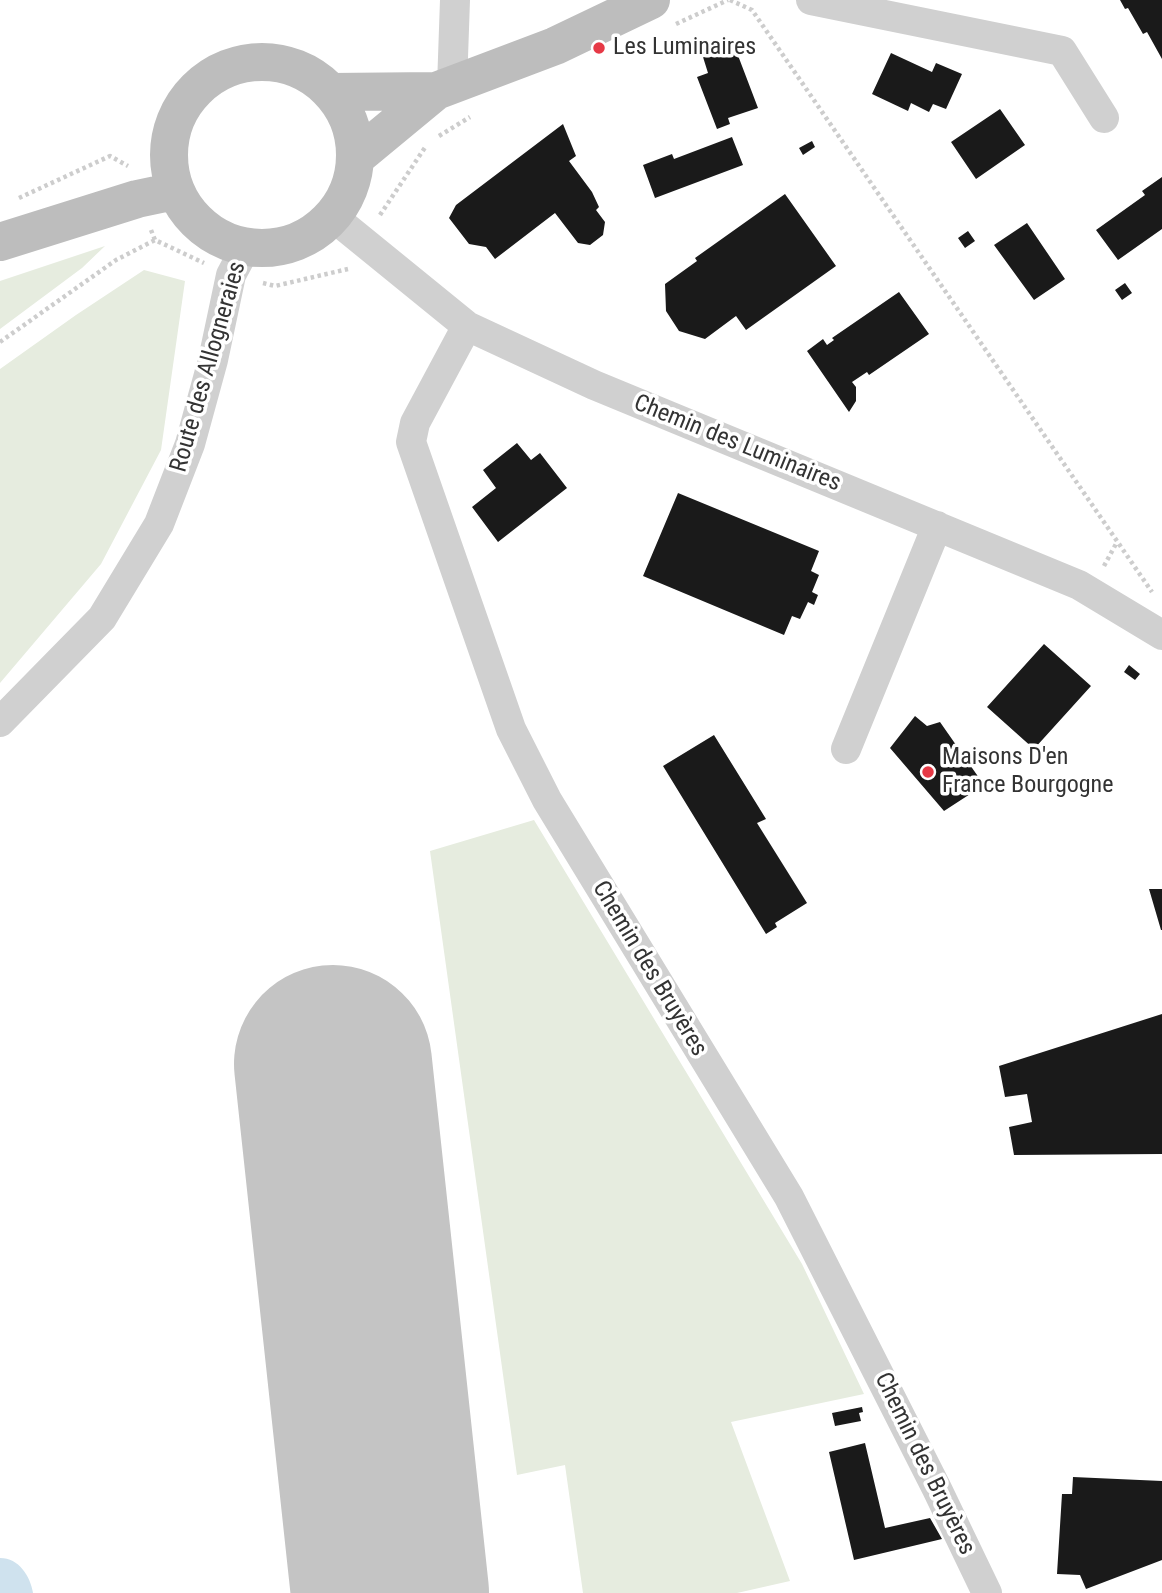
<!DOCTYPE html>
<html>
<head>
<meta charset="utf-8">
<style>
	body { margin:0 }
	canvas { display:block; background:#fff }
</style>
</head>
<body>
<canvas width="1162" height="1593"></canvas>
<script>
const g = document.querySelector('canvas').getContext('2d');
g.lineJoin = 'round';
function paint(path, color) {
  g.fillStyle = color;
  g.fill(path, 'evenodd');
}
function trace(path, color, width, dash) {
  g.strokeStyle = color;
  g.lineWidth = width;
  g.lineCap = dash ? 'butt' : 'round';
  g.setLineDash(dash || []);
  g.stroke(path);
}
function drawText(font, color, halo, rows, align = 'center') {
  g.font = font + ' "Roboto Condensed",sans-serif';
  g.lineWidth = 7;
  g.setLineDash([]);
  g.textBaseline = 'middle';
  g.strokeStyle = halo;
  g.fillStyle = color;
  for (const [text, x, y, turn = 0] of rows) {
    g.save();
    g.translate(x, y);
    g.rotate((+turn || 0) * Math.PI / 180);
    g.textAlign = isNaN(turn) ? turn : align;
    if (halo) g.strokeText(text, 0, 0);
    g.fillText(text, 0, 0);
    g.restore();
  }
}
const green = new Path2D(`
	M105,246L82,268L0,329V281Z
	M144,270L185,281L161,450L101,564L0,683V369L76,315Z
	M534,820L802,1264L864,1394L731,1422L790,1581L737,1593H583L565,1465L517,1475L430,851Z`);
const water = new Path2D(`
	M0,1558C19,1558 30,1576 33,1593H0Z`);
const runway = new Path2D(`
	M333,1064L390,1593`);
const building = new Path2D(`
	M1120,0H1162V59L1147,32L1143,34L1128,8L1125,9Z
	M734,45L758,108L728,118L730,124L717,129L697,77L708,73L703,57Z
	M891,53L932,72L936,63L962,74L946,109L933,104L929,112L911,103L908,111L872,94Z
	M1000,109L1025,145L976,179L951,142Z
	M563,124L576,156L569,161L592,192L599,207L596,210L605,222L603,235L590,245L578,243L555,213L495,259L486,247L469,244L449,218L456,205Z
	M732,137L743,165L655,198L643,165L672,154L674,159Z
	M812,141L815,147L803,155L799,148Z
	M1162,177V229L1118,260L1096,230L1145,195L1142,191Z
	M785,194L836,266L746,330L736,316L705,339L679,331L666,311L665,284L697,261L695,258Z
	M1027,223L1065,279L1034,300L994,245Z
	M968,231L975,241L965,248L958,238Z
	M1125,283L1132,293L1122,300L1115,290Z
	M899,292L929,334L869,375L867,372L852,382L856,387V401L849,412L807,351L823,339L827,345L834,340L832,338Z
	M517,443L531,460L540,453L567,488L498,542L472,507L496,488L483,470Z
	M678,493L819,551L811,571L819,575L812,592L818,595L814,605L808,602L800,619L792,616L784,635L643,576Z
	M1044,644L1091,686L1034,749L987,707Z
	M1129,665L1140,674L1135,680L1124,672Z
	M915,716L927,726L940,722L984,785L944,811L890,748Z
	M714,735L766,819L757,823L807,903L775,923L777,927L766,934L663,766Z
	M1149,889H1162V930H1161Z
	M1162,1014V1154L1014,1155L1009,1127L1032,1122L1027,1094L1005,1097L999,1066Z
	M862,1407L863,1412L859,1413L861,1421L835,1426L832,1413Z
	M865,1443L885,1528L930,1518L942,1539L854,1560L829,1452Z
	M1073,1477L1162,1481V1560L1086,1589L1080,1575L1057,1574L1062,1494H1072Z`);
const path = new Path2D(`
	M730,0L752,10L1152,592
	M676,24L728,0
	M439,136L470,117
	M19,198L110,156L128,166
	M380,215L426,146
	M151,230L155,240L204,263
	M263,283L275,286L348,269
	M0,342L116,260L155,240
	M1104,566L1117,542`);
const street = new Path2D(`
	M811,0L1062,51L1104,118
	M452,86L455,0
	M333,217L467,326L594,385L1079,585L1162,635
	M467,326L415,423L411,442L511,729L547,800L789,1197L937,1489L987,1593
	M0,722L102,618L159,524L190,444L213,360L231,275L246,247
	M846,749L937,526`);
const secondary = new Path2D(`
	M169 155a93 93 0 1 1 186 0a93 93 0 1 1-186 0Z
	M331,92L436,91L555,46L651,0
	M355,158L436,91
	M0,242L137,199L175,191`);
const markers = [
	[599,48,7,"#e63946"],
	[928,772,7,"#e63946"]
];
const poiNames = [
	["Les Luminaires",613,48],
	["Maisons D'en",942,758],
	["France Bourgogne",942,786]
];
const streetNames = [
	["Route des Allogneraies",209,367,-74],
	["Chemin des Luminaires",737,444,22],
	["Chemin des Bruyères",649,969,59],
	["Chemin des Bruyères",924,1464,64]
];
paint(green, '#e6ecdf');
paint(water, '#cfe2ee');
trace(runway, '#c4c4c4', 198);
paint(building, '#1a1a1a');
trace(path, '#cdcdcd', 4.5, [3.5, 3.5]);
trace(street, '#d0d0d0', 30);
trace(secondary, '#bdbdbd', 38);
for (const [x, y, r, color] of markers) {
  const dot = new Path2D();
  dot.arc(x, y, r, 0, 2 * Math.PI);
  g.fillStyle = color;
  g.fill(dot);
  trace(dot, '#fff', 2.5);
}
drawText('24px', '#333', '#fff', poiNames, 'left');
drawText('24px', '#333', '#fff', streetNames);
</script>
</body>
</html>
